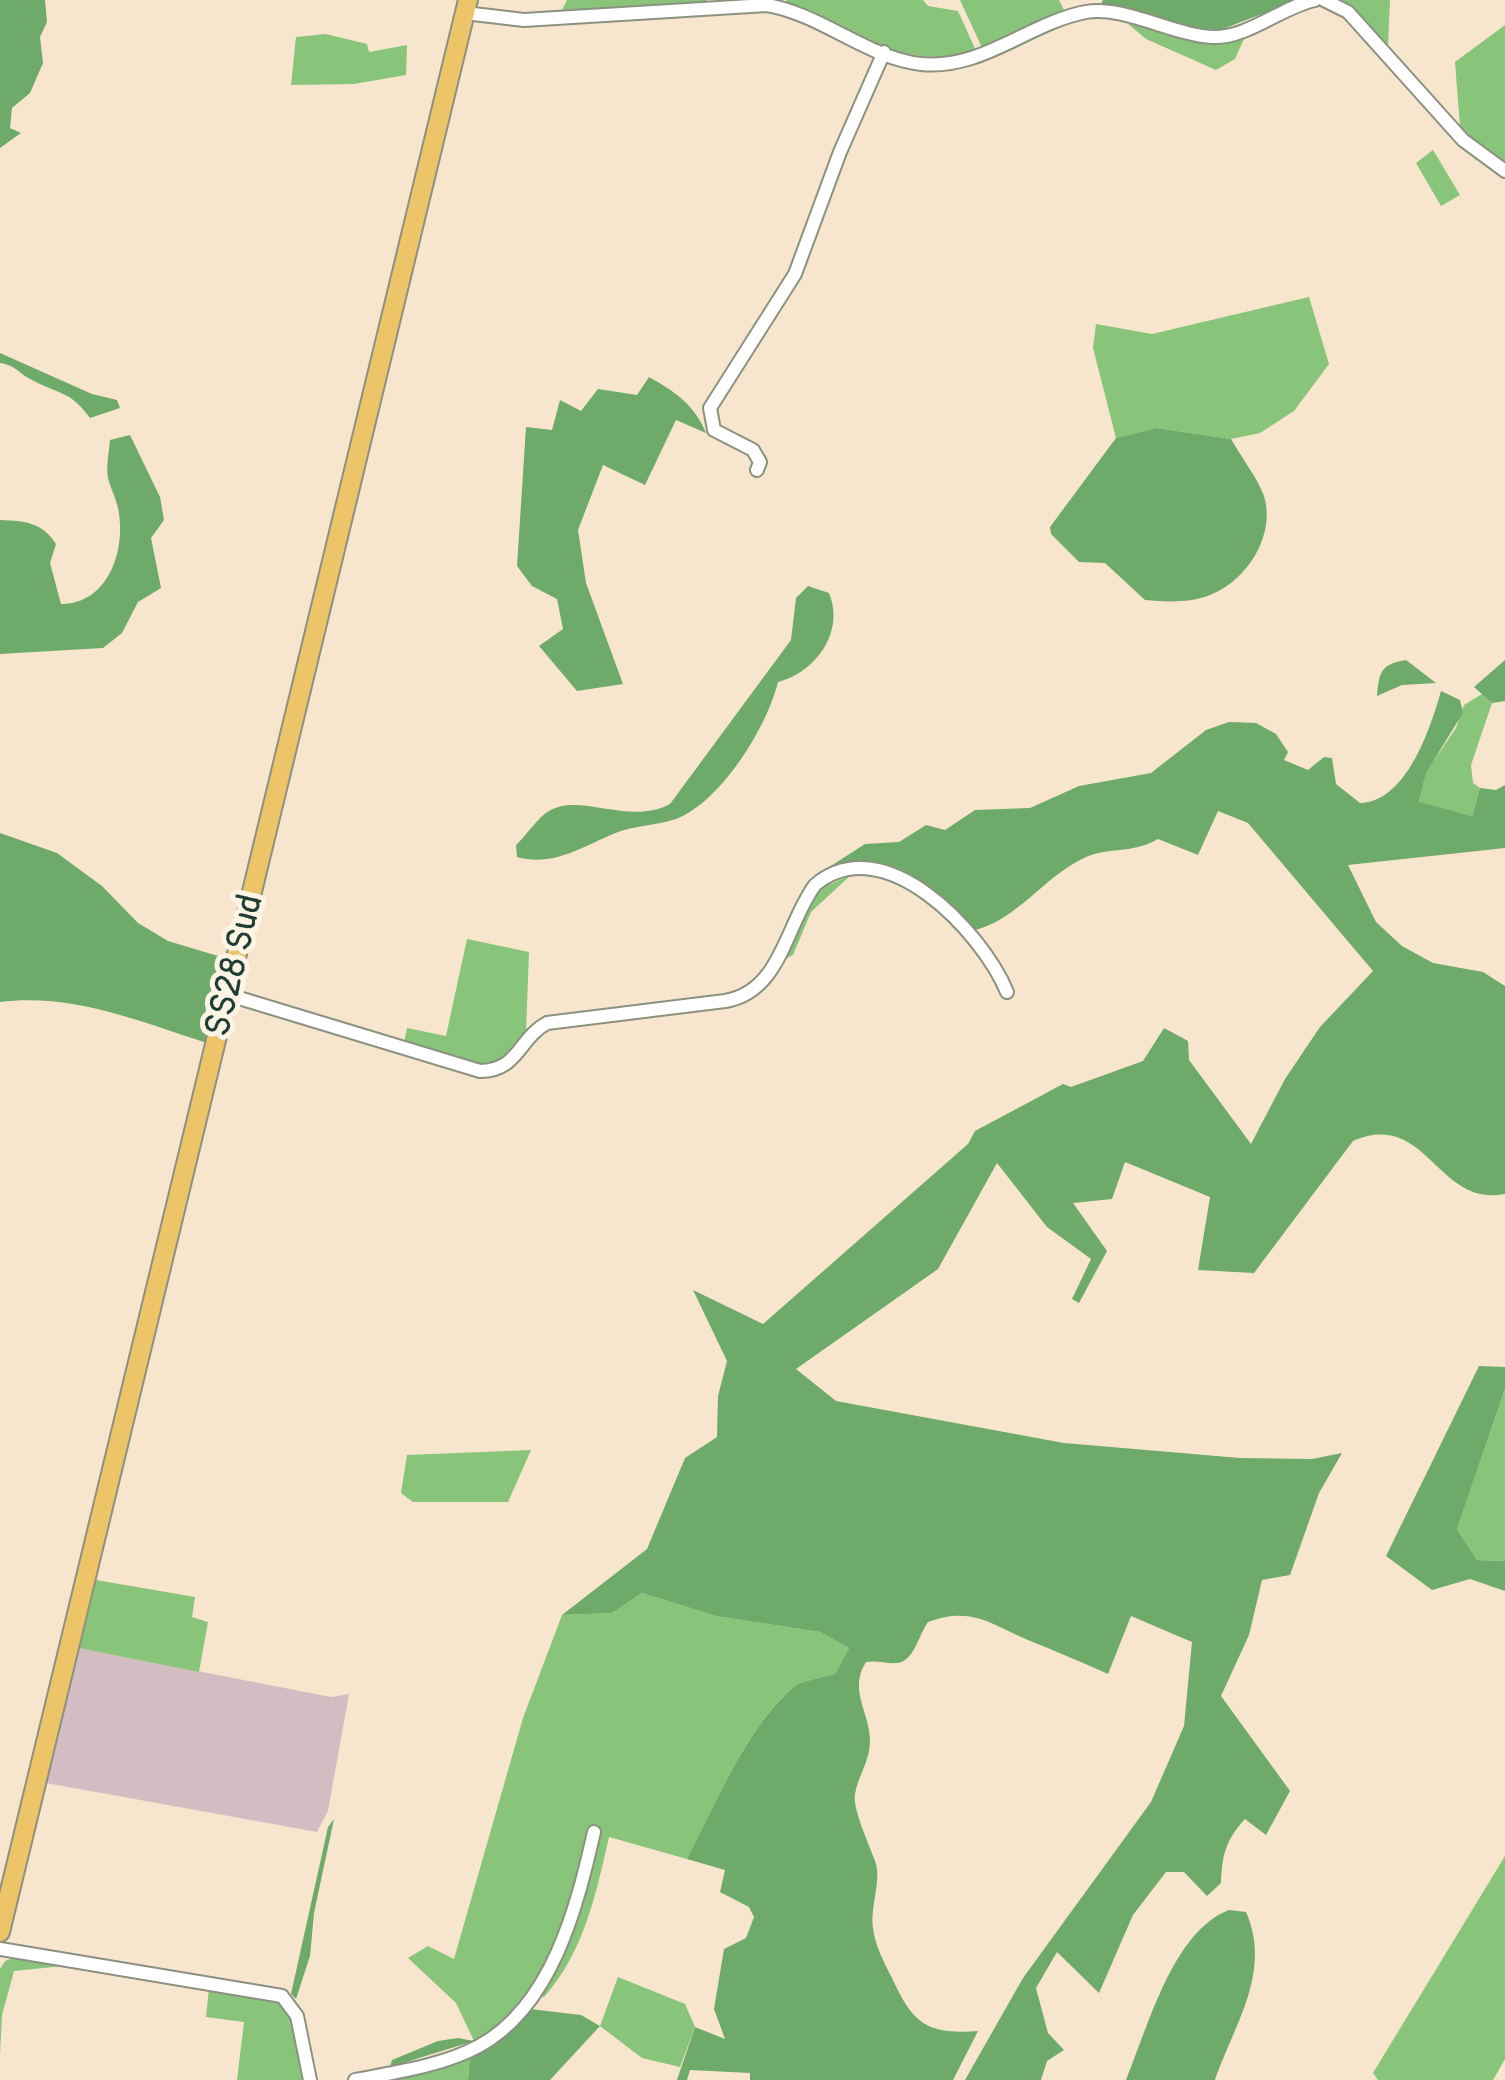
<!DOCTYPE html>
<html>
<head>
<meta charset="utf-8">
<style>
	body { margin:0 }
	canvas { display:block; background:#f7e6cd }
</style>
</head>
<body>
<canvas width="1505" height="2080"></canvas>
<script>
const g = document.querySelector('canvas').getContext('2d');
g.lineJoin = 'round';
function paint(path, color) {
  g.fillStyle = color;
  g.fill(path, 'evenodd');
}
function trace(path, color, width, dash) {
  g.strokeStyle = color;
  g.lineWidth = width;
  g.lineCap = dash ? 'butt' : 'round';
  g.setLineDash(dash || []);
  g.stroke(path);
}
function drawText(font, color, halo, rows, align = 'center') {
  g.font = font + ' Pangolin,sans-serif';
  g.lineWidth = 10;
  g.setLineDash([]);
  g.textBaseline = 'middle';
  g.strokeStyle = halo;
  g.fillStyle = color;
  for (const [text, x, y, turn = 0] of rows) {
    g.save();
    g.translate(x, y);
    g.rotate((+turn || 0) * Math.PI / 180);
    g.textAlign = isNaN(turn) ? turn : align;
    if (halo) g.strokeText(text, 0, 0);
    g.fillText(text, 0, 0);
    g.restore();
  }
}
const industrial = new Path2D(`
	M79,1648L331,1697L349,1694L328,1811L317,1832L46,1783Z`);
const green = new Path2D(`
	M567,0H707V3L561,12Z
	M786,0H923L928,6L958,11L977,53C906,70 850,32 787,4Z
	M960,0H1059L1066,14L983,50Z
	M1340,0H1390L1388,46Z
	M1127,23L1206,42L1246,34L1235,59L1216,70L1146,39Z
	M1505,25V165L1460,127L1455,62Z
	M326,34L367,44L369,52L407,45L406,75L354,84L291,85L296,37Z
	M1433,150L1460,195L1441,206L1416,163Z
	M1309,297L1329,364L1294,411L1260,433L1231,439L1156,428L1116,438L1093,348L1096,324L1152,334Z
	M1482,694L1492,703L1471,765L1473,783L1480,788L1472,816L1419,803L1426,772L1456,728L1464,705Z
	M851,875L811,912L793,955L780,961L817,890Z
	M467,939L529,952L526,1032L501,1063L483,1066L404,1043L407,1028L446,1036Z
	M1505,1389V1561L1477,1560L1457,1529Z
	M531,1450L508,1502H413L401,1493L407,1455Z
	M96,1580L195,1597L192,1617L208,1622L199,1672L79,1648Z
	M642,1593L716,1616L820,1632L849,1648L835,1674C822,1678 801,1680 791,1689C745,1730 715,1806 687,1859L609,1837C596,1894 584,1952 544,1997H539C571,1947 586,1892 600,1835L588,1831C570,1907 546,1998 474,2041L456,2003L408,1958L428,1946L454,1959L523,1718L562,1615L612,1613Z
	M1505,1856V2059L1493,2080H1378L1373,2073Z
	M17,1956L73,1965L14,1971L2,2015L0,2055V1969L5,1961Z
	M618,1977L685,2004L695,2027L680,2067L642,2058L600,2026Z
	M209,1988L281,2002L292,2019L303,2080H237L244,2022L206,2017Z
	M470,2057L468,2080H387Z`);
const forest = new Path2D(`
	M0,0H45L47,22L40,37L43,63L30,93L12,108L10,128L21,133L0,148Z
	M1103,0H1298L1215,32L1100,6Z
	M0,353L92,394L117,400L120,408L90,418C70,391 61,395 34,381C20,375 16,365 0,363Z
	M649,377C674,391 695,405 706,433L676,420L645,485L603,465L578,530L586,583L623,684L577,691L539,646L563,629L557,599L532,586L517,566L526,427L552,430L560,400L581,411L598,389L637,395Z
	M1156,428L1231,439C1241,457 1257,477 1264,496C1276,535 1247,581 1210,595C1190,603 1167,602 1145,600L1105,563L1079,562L1051,534L1050,527L1116,438Z
	M130,435L160,497L164,520L151,538L161,588L138,602L122,633L103,648L0,654V520C25,521 42,522 56,544L50,563L61,604C106,604 125,555 119,514C118,502 111,490 108,478C106,466 109,452 110,440Z
	M808,586L829,593C845,632 816,672 778,682C767,727 721,802 676,819C655,826 634,825 613,834C582,847 553,867 517,857L516,845C526,836 538,817 549,811C580,792 629,826 670,804L791,640L796,598Z
	M1406,660L1436,683L1402,685L1377,696C1379,672 1381,664 1406,660Z
	M1505,660V701L1492,703L1474,687Z
	M1441,691L1460,700L1463,713L1426,773L1419,802L1472,816L1480,788L1496,790L1505,785V848L1348,865L1376,922L1402,946L1433,963L1483,972L1505,986V1194C1437,1208 1427,1109 1353,1141L1254,1273L1198,1270L1210,1197L1125,1162L1112,1199L1073,1203L1107,1251L1079,1303L1072,1299L1091,1259L1047,1227L997,1163L938,1269L796,1369L836,1401L1064,1443L1240,1458L1312,1459L1342,1453L1319,1493L1290,1575L1262,1580L1249,1635L1221,1696L1290,1791L1266,1835L1245,1819C1226,1840 1222,1854 1221,1883L1207,1896L1184,1872H1166L1133,1915L1099,1993L1057,1952L1036,1988L1048,2033L1064,2050L1047,2061L1041,2080H965L1023,1978L1151,1802L1184,1726L1192,1642L1131,1616L1108,1674C1082,1662 1055,1651 1028,1640C990,1624 972,1606 928,1622C919,1634 914,1662 897,1663C886,1664 878,1660 866,1662C848,1690 870,1712 870,1741C870,1761 858,1776 855,1794C852,1809 871,1848 876,1864C881,1882 870,1908 873,1928C875,1946 885,1964 893,1980C913,2024 928,2035 978,2031L953,2080H750V2073L690,2070L687,2080H677L695,2027L725,2039L714,2009L724,1949L746,1938L754,1917L749,1907L720,1892L725,1870L687,1859C716,1804 744,1732 791,1689C801,1680 822,1678 835,1674L849,1648L820,1632L716,1616L642,1593L612,1613L562,1615L647,1549L685,1458L717,1437L718,1396L727,1361L693,1290L763,1324L968,1144L975,1131L1063,1084L1071,1087L1143,1061L1164,1028L1188,1041L1189,1060L1251,1144L1285,1079L1320,1027L1373,971L1248,823L1218,811L1198,855L1158,839C1130,855 1108,846 1084,858C1042,878 1018,920 972,931L915,881L836,868L820,873L865,844L899,842L926,825L945,830L975,810L1030,808L1079,786L1151,773L1206,730L1229,722L1256,723L1276,734L1288,752L1284,760L1308,770L1324,757L1332,758L1336,784L1360,803C1406,802 1430,730 1441,691Z
	M0,833L57,853L102,886L138,923L168,941L228,959C223,980 208,989 206,1004C204,1019 211,1028 207,1043C138,1021 73,993 0,1002Z
	M1479,1366L1505,1367V1389L1457,1529L1477,1560L1505,1561V1591L1470,1579L1432,1590L1386,1556Z
	M334,1819L314,1913L310,1956L296,1999L291,1994L328,1827Z
	M1229,1910L1246,1912C1272,1972 1235,2023 1215,2080H1126C1148,2027 1173,1931 1229,1910Z
	M530,2009L581,2015L600,2026L550,2080H468L470,2057L492,2045Z
	M458,2038L474,2041L390,2067L392,2060L438,2041Z`);
const minor = new Path2D(`
	M1324,0L1348,12L1463,140L1505,171
	M465,13L524,20L767,5C821,14 867,58 921,64C983,70 1028,23 1086,12C1123,5 1173,35 1212,37C1247,39 1281,7 1315,0
	M757,470L760,462L753,450L714,430L710,408L795,274L840,152L884,52
	M229,995L480,1071C518,1071 519,1038 547,1023L725,1001C781,992 786,924 815,885C884,827 982,932 1007,992
	M0,1949L282,1996L297,2016L310,2080
	M355,2080C396,2072 442,2066 479,2046C552,2006 577,1907 594,1832`);
const primary = new Path2D(`
	M0,1932L468,0`);
const streetNames = [
	["SS28 Sud",236,966,-76]
];
paint(industrial, '#d2bec2');
paint(green, '#88c47a');
paint(forest, '#6eaa6a');
trace(minor, '#8b9280', 16);
trace(primary, '#8b9280', 22);
trace(minor, '#fff', 12);
trace(primary, '#eec469', 18);
drawText('36px', '#1f3d34', '#fcf5e5', streetNames);
</script>
</body>
</html>
